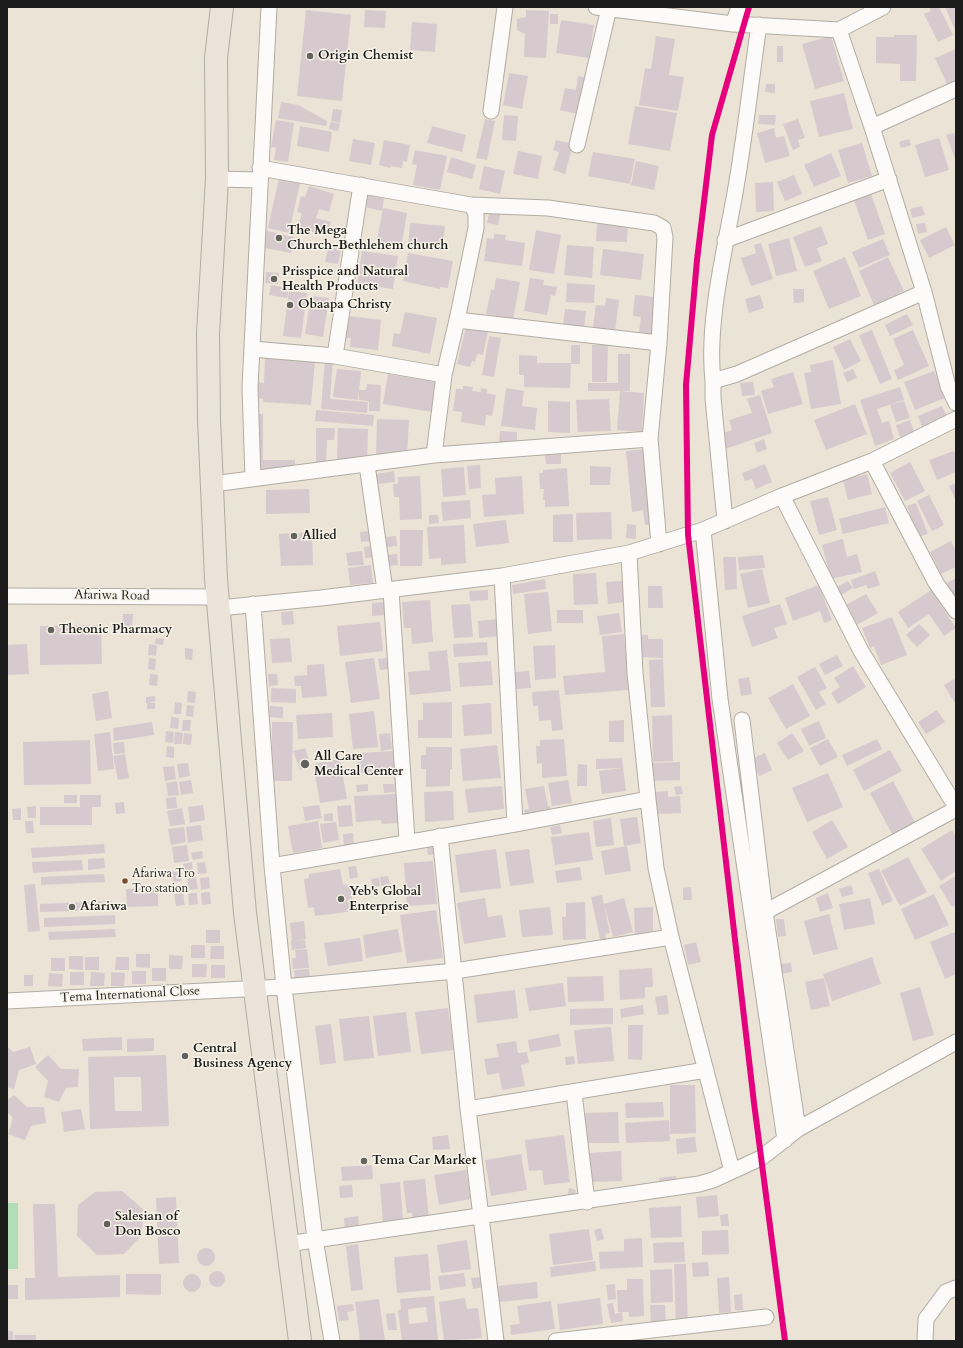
<!DOCTYPE html>
<html>
<head>
<meta charset="utf-8">
<style>
	body { margin:0 }
	#map { position:relative; width:963px; height:1348px; overflow:hidden; background:#ebe3d6; font-family:Cardo,serif }
	canvas { display:block }
	.frame { position:absolute; inset:0; border:8px solid #1c1c1c; pointer-events:none }
</style>
</head>
<body>
<div id="map">
<canvas width="963" height="1348"></canvas>
<div class="frame"></div>
</div>
<script>
const g = document.querySelector('canvas').getContext('2d');
g.lineJoin = 'round';
function paint(path, color) {
  g.fillStyle = color;
  g.fill(path, 'evenodd');
}
function trace(path, color, width, dash) {
  g.strokeStyle = color;
  g.lineWidth = width;
  g.lineCap = dash ? 'butt' : 'round';
  g.setLineDash(dash || []);
  g.stroke(path);
}
function drawText(font, color, halo, rows, align = 'center') {
  g.font = font + ' Cardo,serif';
  g.lineWidth = 3;
  g.setLineDash([]);
  g.textBaseline = 'middle';
  g.strokeStyle = halo;
  g.fillStyle = color;
  for (const [text, x, y, turn = 0] of rows) {
    g.save();
    g.translate(x, y);
    g.rotate((+turn || 0) * Math.PI / 180);
    g.textAlign = isNaN(turn) ? turn : align;
    if (halo) g.strokeText(text, 0, 0);
    g.fillText(text, 0, 0);
    g.restore();
  }
}
const green = new Path2D(`
	M7,1203H18V1269H7Z`);
const building = new Path2D(`
	M929,7H939L953,35L938,42L924,14L931,11Z
	M945,7H956V32Z
	M306,10L351,15L342,101L297,96Z
	M365,10L386,11L385,28L364,27Z
	M526,10L549,11L546,58L524,57L525,34L517,30V19L526,17Z
	M550,14H558V24H550Z
	M561,20L594,25L589,58L556,53Z
	M412,22L437,24L435,52L410,50Z
	M894,35H917L916,81H900V64L876,63V37H894Z
	M656,36L675,39L669,75L684,77L678,111L639,105L645,68L651,69Z
	M831,36L844,81L815,89L802,44Z
	M777,46H783V62H777Z
	M956,49V80L947,84L935,58Z
	M509,73L528,76L522,109L503,105Z
	M578,76L589,78L582,115L560,110L565,88L576,90Z
	M766,84H775V93L765,92Z
	M844,93L853,129L819,137L810,101Z
	M281,102L298,105L327,121L326,126L278,118Z
	M635,106L677,113L670,151L628,144Z
	M333,109L342,110L340,123L331,121Z
	M504,115L518,116L516,141L502,140Z
	M759,115H776L775,125L758,124Z
	M485,119L495,121L487,160L476,158Z
	M798,119L805,138L798,140L800,147L793,150L783,124Z
	M276,120L294,123L288,162L274,160L276,148L271,147Z
	M331,122L340,124L338,131L329,129Z
	M300,126L332,132L329,152L297,146Z
	M432,126L466,135L462,152L427,143Z
	M774,128L776,138L784,136L790,156L765,163L757,133Z
	M954,133L956,140V161L946,135Z
	M939,138L949,170L925,177L915,145Z
	M353,139L375,143L371,165L349,161Z
	M909,139L911,145L901,148L899,142Z
	M384,140L410,145L407,162L403,161L402,168L391,166L390,168L379,165Z
	M556,140L573,144L565,174L553,170L559,152L553,150Z
	M862,143L872,176L848,183L838,150Z
	M415,150L447,156L440,190L413,185L417,165L412,164Z
	M518,151L542,156L538,179L513,174Z
	M593,152L635,159L630,184L588,176Z
	M831,153L841,176L814,187L804,165Z
	M451,157L476,165L472,179L447,172Z
	M636,161L659,166L654,190L631,185Z
	M484,166L505,171L500,194L479,189Z
	M794,175L802,194L785,201L777,182Z
	M279,178L300,183L289,233L268,228Z
	M773,182L774,211L756,212L755,183Z
	M309,186L334,194L329,212L319,209L316,218L331,222L327,236L298,228L302,213L297,212L301,196L305,197Z
	M871,194L885,234L868,240L854,200Z
	M368,195L384,198L382,211L365,207Z
	M922,206L925,215L912,218L910,209Z
	M383,208L407,213L401,250L376,246Z
	M490,210L501,212L498,225L487,223Z
	M597,221L628,222L627,242L596,241Z
	M410,223L445,226L442,251L408,247Z
	M925,223L927,232L918,234L916,224Z
	M821,226L828,244L817,248L822,261L805,267L793,237Z
	M946,227L955,245L929,258L920,240Z
	M263,230L294,237L291,253L260,247Z
	M536,230L561,235L554,274L529,270Z
	M494,234L506,235L505,240L525,243L522,266L484,261L487,238L494,239Z
	M789,238L797,271L776,276L768,244Z
	M883,239L890,255L859,268L852,252Z
	M329,243L342,246L338,264L325,262Z
	M761,243L773,279L751,286L741,258L756,253L754,245Z
	M567,245L594,247L592,278L564,275Z
	M603,249L644,254L641,280L600,275Z
	M362,251L398,256L393,289L357,284Z
	M408,253L453,261L448,288L440,287V289L403,281Z
	M845,257L861,296L829,309L813,271Z
	M888,257L904,291L874,305L859,271Z
	M266,272L279,273L278,284L265,283Z
	M496,278L520,282L513,319L486,314L491,290H494Z
	M530,278L544,280L543,285L557,287L555,296L551,295L547,315L524,311Z
	M567,283L595,285L594,303L566,302Z
	M271,285L289,288L287,298L269,295Z
	M793,289H804V302L794,303Z
	M289,291L307,293L301,338L283,336Z
	M635,295L656,297L653,334L639,332L641,317L633,316Z
	M760,295L764,308L749,313L745,299Z
	M311,296L329,298L323,337L305,334Z
	M606,298L619,300L615,331L593,327L596,305L605,306Z
	M565,309L586,311L584,327L563,325Z
	M405,312L437,318L430,354L392,346L394,333L400,334Z
	M907,314L913,325L890,336L885,325Z
	M349,316L381,320L378,350L350,347L351,338H346Z
	M466,327L488,332L483,355L477,354L475,362L472,361L470,367L457,364Z
	M872,330L892,379L880,384L859,335Z
	M913,330L929,366L898,380L894,370L904,365L893,339Z
	M489,336L501,338L494,377L482,375Z
	M850,339L861,361L844,370L833,347Z
	M571,345H580V364H571Z
	M592,345H608L607,382H592Z
	M618,354H630V391H588V383H618Z
	M519,355L537,356V363H571L570,388L524,387V375H519Z
	M265,357L315,361L311,405L263,402V399L257,398L258,382L264,383Z
	M325,359L333,360L330,399L368,402L367,413L321,409Z
	M833,360L841,404L811,409L804,373L811,372L810,365Z
	M337,369L361,371L358,400L333,397Z
	M853,369L857,378L847,382L843,373Z
	M934,371L945,398L915,410L904,382Z
	M793,372L803,404L768,414L761,391L774,387L771,379Z
	M388,374L437,382L432,412L383,404Z
	M753,382L755,395L742,396L740,383Z
	M367,384L381,385L380,411H369V401L359,400V390H366Z
	M463,386L473,387L472,391L481,392V388L487,389V393L496,395L492,416L486,415L485,426L461,422L462,412L453,411L456,389H463Z
	M900,387L904,400L877,409L882,423L889,421L894,439L875,446L860,400Z
	M506,388L524,391L522,406L537,408L535,430L501,426Z
	M620,391L644,393L642,432L617,430Z
	M760,395L772,433L725,449L720,434L732,430L729,420L752,413L747,399Z
	M609,399L611,431L578,432L576,400Z
	M548,401L570,402V433L548,432Z
	M904,401L910,418L896,422L890,405Z
	M855,404L867,434L826,450L814,420Z
	M942,406L947,416L922,427L918,416Z
	M316,410L374,415L373,426L315,421Z
	M254,414H263V460H295V471H254Z
	M377,419L409,420L407,455L376,454Z
	M910,420L914,432L900,437L896,425Z
	M316,428H335L334,440H327L326,463H316Z
	M338,428L368,429L367,460H337Z
	M500,431L517,432V444H499Z
	M764,439L767,449L757,453L754,443Z
	M647,449L654,524L645,525L643,510L632,512L626,451Z
	M954,451L956,457V472L937,480L929,460Z
	M561,454V464H546L545,455Z
	M910,462L925,491L905,501L890,473Z
	M765,464L772,482L756,489L752,479L745,481L742,473Z
	M480,465L481,488L469,489L467,466Z
	M590,466L611,467L610,485H590Z
	M464,467L466,495L443,497L441,469Z
	M567,468L569,506L545,507V500H543L544,489H540L539,473H543V470Z
	M394,471L395,482L377,484L376,474Z
	M867,474L872,494L848,500L843,480Z
	M420,476L422,519L400,520L399,497H394L393,484H398V477Z
	M522,476L524,514L484,517L482,495L496,494L495,478Z
	M956,483V501L949,486Z
	M309,489L310,513L266,514V490Z
	M929,495L944,525L932,531L917,501Z
	M828,497L837,530L819,535L810,501Z
	M470,500L471,518L443,521L441,502Z
	M916,503L928,534L918,537L907,506Z
	M885,507L889,523L843,534L839,519Z
	M611,512L612,539L577,540L576,513Z
	M573,514V542H553V515Z
	M429,515H438L439,523L429,524Z
	M506,520L509,543L476,547L473,524Z
	M627,524L636,525V539L626,538Z
	M464,525L466,563L441,565V558L429,559L427,527Z
	M400,530H423L422,566H400Z
	M370,531L371,541L361,542L360,532Z
	M312,532L313,565L281,566L279,534Z
	M396,536L397,546L387,547L386,537Z
	M843,539L847,557L857,554L862,572L831,579L822,545Z
	M951,541L956,551V567L941,574L930,552Z
	M374,546L375,557L365,558L364,547Z
	M362,551L364,565L348,566L346,553Z
	M397,554L398,565L388,566L387,555Z
	M763,555L765,568L739,570L738,557Z
	M723,557H736L737,589L725,590Z
	M371,565L373,583L350,585L348,568Z
	M762,569L770,603L748,608L740,574Z
	M875,571L880,585L868,589L866,585L854,589L851,580Z
	M596,573L598,604L574,605L573,574Z
	M956,578V596L952,598L945,584Z
	M545,579L546,589L513,594L512,585Z
	M622,581L624,602L608,604L606,582Z
	M848,581L853,588L841,595L837,587Z
	M819,585L832,620L824,623L820,611L793,621L785,598Z
	M648,586H662L663,608H648Z
	M488,590V600L470,601L469,591Z
	M931,590L956,628L944,636L929,614L908,628L898,612Z
	M548,592L552,631L528,634L524,594Z
	M866,594L878,613L855,626L844,606Z
	M430,600L433,642L412,644L411,628H404L402,602Z
	M385,602V615L372,616V603Z
	M470,604L473,637L454,638L451,605Z
	M780,604L787,624L774,628L778,638L752,647L742,616Z
	M557,610H583V623H557Z
	M293,611L294,624L282,625L281,612Z
	M619,613L622,632L600,635L597,616Z
	M123,614H133L132,629H122Z
	M892,617L907,655L881,665L874,646L870,648L862,628Z
	M499,619L500,636L479,638L478,621Z
	M380,622L383,651L340,656L337,626Z
	M919,624L930,635L917,647L906,635Z
	M101,625L102,664L40,665V626Z
	M624,634L629,690L565,695L563,676L605,672L602,636Z
	M638,635H648V639H663V658L638,657Z
	M156,638L164,639L163,645L155,644Z
	M290,638L292,662L272,663L270,639Z
	M487,642L488,655L454,657L453,644Z
	M27,644L29,674L7,675V645Z
	M149,644L157,645L156,656L148,655Z
	M555,645L556,678L535,680L533,646Z
	M185,648L193,649L192,660L185,659Z
	M447,650L451,691L410,695L408,672L430,670L428,652Z
	M837,655L843,666L825,675L819,664Z
	M149,658L156,659L155,670L148,669Z
	M374,658L380,699L351,703L345,662Z
	M388,658L390,669L380,670L378,659Z
	M663,659L665,707H651L649,660Z
	M491,661L493,685L460,687L458,663Z
	M324,664L327,696L302,698L301,686H295L294,676L307,675V665Z
	M853,666L866,687L838,704L831,693L840,687L834,678Z
	M815,667L827,688L819,692L826,704L816,710L797,677Z
	M529,671L531,688L516,689L515,672Z
	M150,674L158,675L157,686L149,685Z
	M268,674H277L278,685L269,686Z
	M749,677L752,694L741,696L738,679Z
	M954,679L956,682V705L944,685Z
	M793,684L810,716L786,729L768,698Z
	M271,688L296,689V703L271,702Z
	M559,690L563,730L552,731L551,720L539,721L538,706H533L532,692Z
	M108,691L112,718L96,721L92,694Z
	M188,691L196,692L195,703L187,702Z
	M155,696V702L146,703V697Z
	M175,702L182,703L181,714H174Z
	M452,702V738H418V720H423V703Z
	M147,703H155V709H147Z
	M491,703L492,734L464,736L462,705Z
	M187,705L194,706L193,717L186,716Z
	M270,706L283,707V718L269,717Z
	M937,710L945,722L926,734L918,722Z
	M374,711L378,747L353,749L349,714Z
	M332,713L333,737L298,739L296,715Z
	M672,715L673,761L653,762L652,716Z
	M171,717L179,718L178,729L170,728Z
	M183,720H191L190,731H182Z
	M624,720V742H609V721Z
	M819,721L826,738L809,746L801,729Z
	M152,722L154,735L114,741L113,728Z
	M272,722H293L292,781H272Z
	M166,731L174,732L173,743L165,742Z
	M110,732L114,769L98,771L94,734Z
	M175,732L183,733L182,744H174Z
	M184,733L192,734L191,745L183,744Z
	M390,733L392,749L381,751L379,734Z
	M792,733L804,751L788,760L777,743Z
	M564,739L567,776L542,778V763L537,764L536,746H540V740Z
	M828,739L838,757L820,766L810,748Z
	M877,739L882,749L847,766L842,755Z
	M90,740L91,784L24,785L23,742Z
	M124,742L125,753L114,754L113,743Z
	M497,745L501,778L463,781L460,749Z
	M167,746L174,747V758L166,757Z
	M426,747H452V769H450V786L426,787V769H421V755H426Z
	M305,748L311,766L300,770L293,751Z
	M890,750L902,771L864,791L853,770Z
	M394,751L395,771L385,772V775H371V772L358,773L357,753Z
	M765,753L772,770L759,776L751,759Z
	M125,754L129,778L118,780L113,756Z
	M622,758L626,791L602,794L599,771L621,768L596,769V759Z
	M340,759L347,799L320,803L313,764Z
	M680,762V780L652,781L651,763Z
	M188,763L190,776L179,778L177,764Z
	M578,764L587,765V786H577Z
	M174,766L176,779L165,781L163,767Z
	M828,773L843,807L807,822L792,788Z
	M191,780L193,793L181,795L179,782Z
	M568,780L572,803L552,806L548,783Z
	M177,781L179,795L168,796L166,783Z
	M893,781L915,822L892,834L870,793Z
	M368,784V791L357,792L356,785Z
	M383,784H394L395,792L384,793Z
	M502,786L504,809L468,813L465,789Z
	M544,786L548,806H550L551,814L526,819L524,810L529,809L525,789Z
	M681,786L683,794L676,795L674,787Z
	M453,791L454,820L425,822L424,792Z
	M668,791V797L680,796L681,813L656,814L655,792Z
	M397,794L399,823L382,824L381,820L356,822L354,796Z
	M64,795H77V803H64Z
	M80,795H101V807H92V825H40V807H80Z
	M176,797L177,808L167,809L166,798Z
	M124,802L125,813L116,814L115,803Z
	M203,805L205,820L190,823L188,807Z
	M319,805L322,818L305,821L303,807Z
	M351,805L353,826L339,827L337,806Z
	M36,806V818H28L27,807Z
	M21,808V820H13L12,809Z
	M182,808L185,824L170,826L167,811Z
	M333,813V821H324V814Z
	M637,817L641,843L624,846L620,819Z
	M611,818L614,845L596,847L593,821Z
	M832,820L848,847L827,859L812,832Z
	M25,821H33L34,833H26Z
	M318,821L322,848L293,853L288,826Z
	M336,822L339,840L323,843L320,824Z
	M201,825L203,840L188,843L186,827Z
	M560,825L562,833L552,835L550,827Z
	M184,827L186,842L171,845L168,829Z
	M952,830L956,837V871L941,881L921,849Z
	M589,832L593,860L555,865L551,837Z
	M353,833L354,846L344,847L343,834Z
	M104,844L105,853L32,858L31,848Z
	M187,845L189,861L174,863L172,847Z
	M435,846L436,854L428,855L427,847Z
	M627,846L631,871L605,875L601,851Z
	M496,849L501,888L460,893L455,855Z
	M529,849L534,883L510,886L505,852Z
	M202,851L203,858L193,860L191,853Z
	M908,857L927,892L900,906L881,871Z
	M104,858L105,868L88,870V859Z
	M82,860L83,870L33,873L32,862Z
	M433,861L437,904L407,906L404,863Z
	M192,862L193,874L185,875L183,864Z
	M205,862L207,873L198,874L197,863Z
	M356,866L358,877L350,879L348,867Z
	M580,867L582,880L557,883L555,871Z
	M340,869L343,885L350,884L354,911L315,916L314,907L308,908L304,879L309,878V874Z
	M879,869L893,901L882,905L868,873Z
	M181,870L182,881L173,882L172,871Z
	M104,874L105,882L41,885V877Z
	M388,876L390,885L381,886L380,877Z
	M956,876V905L952,907L939,886Z
	M196,877L198,889L189,890L187,878Z
	M209,877L210,888L201,890L200,878Z
	M379,878L380,886L373,887L371,879Z
	M35,884L40,931L28,932L24,885Z
	M851,885L854,894L842,897L839,889Z
	M691,887L692,900H683V888Z
	M158,888V906L127,907L126,889Z
	M210,892L211,904L202,905L201,893Z
	M183,893L185,905L176,906L174,894Z
	M188,893H197L198,904L189,905Z
	M828,893L833,908L820,912L816,898Z
	M934,894L949,925L915,940L901,909Z
	M602,895L610,933L605,934L608,946L602,948L591,897Z
	M485,898L488,917L502,915L506,937L464,944L457,903Z
	M624,898L633,932L613,937L604,904Z
	M870,898L875,924L844,930L839,904Z
	M112,901V910L40,912V904Z
	M585,902L586,939L563,940L562,917H566V903Z
	M550,907L553,935L522,937L519,910Z
	M653,907V936H635L634,908Z
	M436,910L443,958L407,963L400,915Z
	M829,914L838,949L813,955L804,921Z
	M115,915V924L44,927V918Z
	M776,919H784L786,936L778,937Z
	M304,921L306,939L292,941L290,923Z
	M115,929L116,937L49,940L48,932Z
	M398,929L402,952L366,958L363,935Z
	M206,930H220V943H206Z
	M955,932L956,974L945,979L930,942Z
	M360,938L363,961L328,966L324,943Z
	M305,940L306,948L292,950L291,941Z
	M696,942L701,962L688,965L684,945Z
	M191,945H205V958H191Z
	M211,946H224V959H210Z
	M307,949L309,968L293,969L292,958H296L295,950Z
	M136,954H150V968L136,967Z
	M169,955L183,956L182,969H169Z
	M69,956H83V970L69,969Z
	M85,957H99V970H85Z
	M116,957H129V970H115Z
	M872,957L881,984L832,1001L823,974Z
	M51,958H65V971H51Z
	M791,963L792,972L780,974L779,964Z
	M192,964H207L206,977H192Z
	M211,965H225V978H211Z
	M152,968H166V981H152Z
	M652,968L653,987H645V998L620,1000L619,970Z
	M309,969L310,977L295,978L294,970Z
	M132,971H146V984H132Z
	M70,972H84V985H70Z
	M91,972L105,973L104,986H90Z
	M111,972L125,973L124,986H111Z
	M49,973L63,974L62,987L48,986Z
	M24,975H33V986H24Z
	M603,976L604,1001L568,1002L567,977Z
	M824,978L830,1006L811,1010L805,982Z
	M563,983L566,1006L529,1011L525,988Z
	M920,987L934,1035L913,1041L900,993Z
	M515,990L518,1018L477,1023L474,995Z
	M667,995L669,1014L658,1015L655,997Z
	M643,1005L644,1014L621,1018L620,1009Z
	M448,1008L454,1050L421,1054L415,1012Z
	M613,1008V1024L570,1025V1009Z
	M406,1012L411,1052L378,1056L373,1016Z
	M369,1016L374,1058L344,1061L339,1019Z
	M331,1024L336,1063L320,1065L315,1026Z
	M628,1025H643L642,1060L628,1059Z
	M611,1027L614,1061L578,1064L574,1030Z
	M559,1034L561,1046L530,1052L528,1040Z
	M122,1037V1050L83,1051L82,1039Z
	M154,1038V1051L127,1052V1039Z
	M516,1041L518,1053L527,1052L529,1063L521,1065L525,1086L502,1090L499,1073L487,1075L484,1059L499,1057L496,1044Z
	M7,1046L13,1052L30,1047L36,1064L19,1070L14,1089L7,1087Z
	M48,1055L61,1069H79L78,1087L66,1088L59,1102L44,1097L48,1081L35,1067Z
	M166,1055L169,1126L90,1129L88,1057ZM114,1077H141L142,1111H115Z
	M574,1056L575,1064L566,1065L565,1057Z
	M670,1085H695L696,1133L670,1134Z
	M14,1095L27,1107H44L46,1123L31,1126L25,1140L8,1134L13,1118L7,1112V1100Z
	M663,1102L664,1117L626,1118L625,1103Z
	M81,1109L85,1129L64,1132L61,1112Z
	M618,1112L619,1143H586L585,1113Z
	M669,1120L670,1141L626,1143L625,1123Z
	M448,1135L450,1149L433,1150L432,1137Z
	M564,1135L570,1182L544,1185L542,1170L529,1171L525,1140Z
	M695,1137L697,1152L677,1154L676,1139Z
	M621,1151L622,1181L590,1182L589,1153Z
	M521,1154L527,1190L491,1196L485,1160Z
	M372,1165L373,1179L342,1181L341,1167Z
	M466,1170L471,1199L439,1205L434,1175Z
	M676,1176L677,1183L660,1185L659,1178Z
	M425,1179L429,1218L413,1220L412,1213H407L403,1181Z
	M400,1182L403,1221L383,1223L380,1184Z
	M352,1185L353,1197L340,1198L339,1186Z
	M569,1188L576,1190L573,1200L567,1198Z
	M122,1191L143,1209L142,1235L124,1254L97,1255L77,1236L78,1205L95,1192Z
	M717,1195L719,1216L698,1218L696,1197Z
	M176,1197L179,1263L159,1264L156,1198Z
	M33,1204H55L58,1277L120,1275V1297L25,1300V1278H35Z
	M681,1206L682,1237L651,1238L649,1208Z
	M728,1214L729,1226H721L720,1215Z
	M358,1216L359,1229L345,1231L344,1218Z
	M601,1228L604,1239L597,1241L594,1230Z
	M589,1229L593,1260L553,1265L549,1234Z
	M728,1230L729,1254L702,1255V1231Z
	M642,1238L643,1267L600,1269L599,1252L624,1251V1239Z
	M467,1240L471,1269L441,1273L437,1245Z
	M684,1242L685,1262L654,1263L653,1243Z
	M358,1244L363,1290L351,1291L346,1246Z
	M197 1257a9 9 0 1 1 18 0a9 9 0 1 1-18 0Z
	M428,1254L431,1290L397,1293L394,1257Z
	M595,1261L596,1271L551,1277L550,1267Z
	M708,1262L709,1276L693,1277L692,1263Z
	M674,1264H686L688,1326H676Z
	M672,1269L673,1302L651,1303L650,1270Z
	M209 1279a8 8 0 1 1 16 0a8 8 0 1 1-16 0Z
	M464,1273L466,1286L440,1290L438,1276Z
	M126,1274H161V1295L126,1294Z
	M183 1283a9 9 0 1 1 18 0a9 9 0 1 1-18 0Z
	M481,1277L483,1287L473,1289L471,1278Z
	M729,1277L731,1312L719,1313L717,1278Z
	M627,1279H643L644,1316L629,1317V1312H618L617,1290H627Z
	M537,1282L538,1298L499,1302L497,1286Z
	M615,1284L616,1299L608,1300L606,1285Z
	M7,1285H18V1299H7Z
	M742,1294L743,1310H735L734,1295Z
	M434,1296L438,1341H402L398,1310H401L400,1299ZM426,1307L428,1322L409,1324L408,1309Z
	M465,1298L467,1309L478,1308L482,1338L444,1341L439,1302Z
	M600,1298L603,1324L560,1330L557,1304Z
	M379,1299L385,1341H360L355,1302Z
	M551,1301L555,1329L511,1335L510,1325L520,1324L517,1306Z
	M613,1303L615,1314L622,1312L623,1321L611,1323L607,1304Z
	M353,1304L354,1311L347,1312L349,1320L339,1321L337,1306Z
	M650,1305H665L666,1323L651,1324Z
	M395,1313L397,1330H388L386,1314Z
	M7,1331H13V1341H7Z
	M14,1335H36V1341H15Z`);
const street = new Path2D(`
	M596,7L733,24L839,30L883,7
	M733,24L739,7
	M839,30L872,127L924,292
	M491,111L505,7
	M872,127L956,89
	M577,145L609,8
	M260,168L471,205L476,213V228L457,320L444,375L434,455
	M217,179L259,180
	M471,205L548,208L654,223L663,228L665,237L659,343L650,439L659,544
	M725,240L889,179
	M457,320L659,343
	M252,349L335,356L444,375
	M335,356L361,185
	M713,381C707,328 722,262 732,209C744,148 750,86 759,25
	M872,461L936,583L956,611
	M367,465L385,590
	M253,479L250,387L269,7
	M213,484L434,455L650,439
	M782,496L861,651L956,807
	M725,521L713,398V381L737,374L924,292L948,386L956,403
	M703,530L720,699L785,1140
	M502,576L515,824
	M391,590L407,841
	M7,596L218,597
	M253,604L272,866L515,824L648,799L635,673L629,553
	M219,608L321,598L502,576L629,553L703,530L782,496L872,461L956,419
	M742,720L765,912L798,1129
	M648,799L656,868L671,937L732,1171
	M440,836L468,1109L496,1341
	M272,866L284,987L455,971L671,937
	M765,912L956,809
	M7,1001L284,987L315,1239L332,1341
	M574,1093L587,1202
	M468,1109L706,1070
	M287,1244L699,1184L713,1180L761,1158L798,1129L956,1042
	M556,1341L766,1317
	M925,1341L926,1319L946,1292L956,1288`);
const highway = new Path2D(`
	M222,7L216,58L217,179L208,333L209,419L216,579L245,913L300,1341`);
const rail1 = new Path2D(`
	M749,7L712,135L697,260L686,385L688,535L754,1103L785,1341`);
const markers = [
	[310,56,4,"#64625d"],
	[279,238,4,"#64625d"],
	[274,279,4,"#64625d"],
	[290,305,4,"#64625d"],
	[294,536,4,"#64625d"],
	[51,630,4,"#64625d"],
	[305,764,5,"#64625d"],
	[125,881,3.5,"#7a4b2a"],
	[341,899,4,"#64625d"],
	[72,907,4,"#64625d"],
	[185,1056,4,"#64625d"],
	[364,1161,4,"#64625d"],
	[107,1224,4,"#64625d"]
];
const busNames = [
	["Afariwa Tro",132,874],
	["Tro station",132,889]
];
const poiNames = [
	["Origin Chemist",318,56],
	["The Mega",287,231],
	["Church-Bethlehem church",287,246],
	["Prisspice and Natural",282,272],
	["Health Products",282,287],
	["Obaapa Christy",298,305],
	["Allied",302,536],
	["Theonic Pharmacy",59,630],
	["All Care",314,757],
	["Medical Center",314,772],
	["Yeb's Global",349,892],
	["Enterprise",349,907],
	["Afariwa",80,907],
	["Central",193,1049],
	["Business Agency",193,1064],
	["Tema Car Market",372,1161],
	["Salesian of",115,1217],
	["Don Bosco",115,1232]
];
const streetNames = [
	["Afariwa Road",112,596,1],
	["Tema International Close",130,995,-3]
];
paint(green, '#b2deb7');
paint(building, '#d6cace');
trace(street, '#b1aca4', 17);
trace(highway, '#b1aca4', 24);
trace(street, '#fcfbf9', 15);
trace(highway, '#ece3d9', 22);
trace(rail1, '#e5007d', 6);
for (const [x, y, r, color] of markers) {
  const dot = new Path2D();
  dot.arc(x, y, r, 0, 2 * Math.PI);
  g.fillStyle = color;
  g.fill(dot);
  trace(dot, '#f7f3e8', 1.5);
}
drawText('12px', '#1c1c1c', '#f7f3e8', busNames, 'left');
drawText('bold 13px', '#1c1c1c', '#f7f3e8', poiNames, 'left');
drawText('13px', '#1c1c1c', '#f7f3e8', streetNames);
</script>
</body>
</html>
